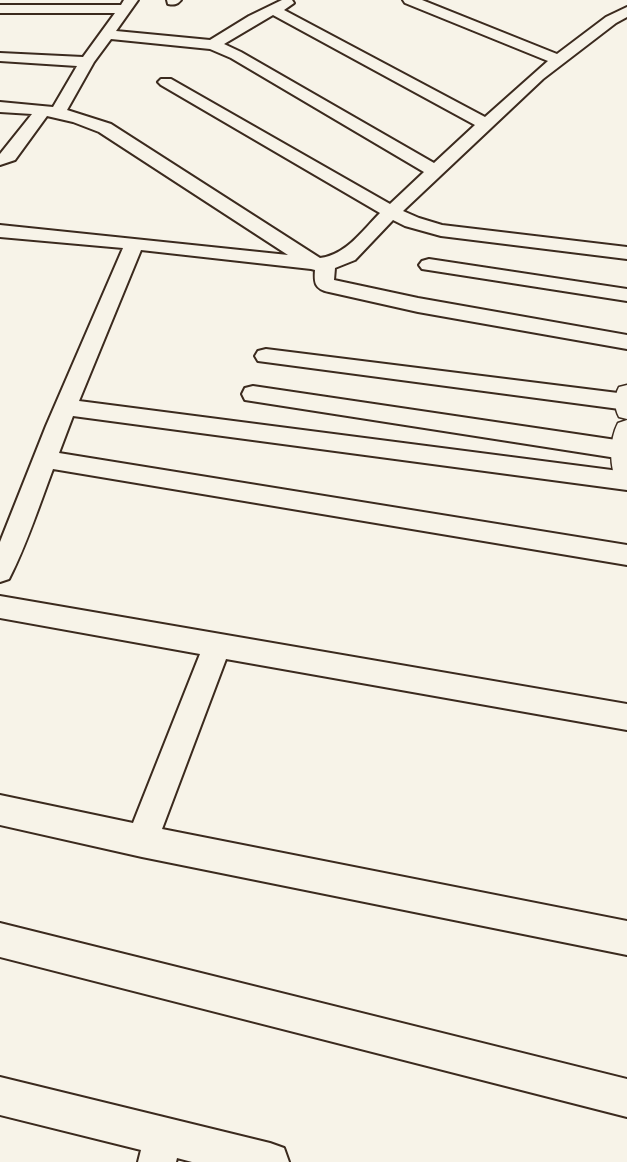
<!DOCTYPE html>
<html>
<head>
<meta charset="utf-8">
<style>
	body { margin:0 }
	canvas { display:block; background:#f7f3e8 }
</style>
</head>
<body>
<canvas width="627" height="1162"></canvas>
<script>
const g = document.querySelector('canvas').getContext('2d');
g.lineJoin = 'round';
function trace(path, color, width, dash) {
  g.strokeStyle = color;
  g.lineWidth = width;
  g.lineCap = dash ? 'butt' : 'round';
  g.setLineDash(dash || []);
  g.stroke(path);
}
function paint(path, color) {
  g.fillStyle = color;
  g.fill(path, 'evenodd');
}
const street = new Path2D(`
	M124,0H138L116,31L210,40L249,16L282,0H292L294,3L284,10L485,117L548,61L405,3L403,0H422L557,54L606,17L627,7V17L616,23L543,79L403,211L419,218L442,225L627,247V259L441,236L405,226L393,220L355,260L335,268L334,280L418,298L627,335V349L418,312L329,292C315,289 314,283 315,270L311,269L141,250L79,401L627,472V490L73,416L59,453L627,545V565L53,469C39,506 27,544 9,579L0,582V542L46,426L123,248L0,237V225L288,255L99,132L73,122L47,116L15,160L0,165V154L32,114L0,112V102L53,107L77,66L0,61V53L83,57L115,13H0V5H121ZM273,15L475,125L434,163L241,52L224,44ZM111,39L210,49L231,58L424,172L390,204L171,79H161L158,82L161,85L380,213C362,231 346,255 320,258L111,124L67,110L94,62Z
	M167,0H181C177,5 174,5 168,4Z
	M429,259L627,289V301L422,269L419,265L422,261Z
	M266,349L626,394L627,410L258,361L255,356L258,351Z
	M253,386L623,441L627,443V457L623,459L245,400L242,394L245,388Z
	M0,596L627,704V730L226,659L162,829L627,921V955L142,857L0,825V795L133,823L200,654L0,618Z
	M0,923L627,1079V1117L0,957Z
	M0,1077L270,1143L284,1148L289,1162H192L177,1158L176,1162H138L141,1150L0,1115Z`);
const secondary = new Path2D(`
	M627,385V419L619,417C614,408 614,396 619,387Z
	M627,420V488L618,485C609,467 609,440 618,423Z`);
trace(street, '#3b2a1e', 4);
trace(secondary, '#3b2a1e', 3);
paint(street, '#f7f3e8');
paint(secondary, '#f7f3e8');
</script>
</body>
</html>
